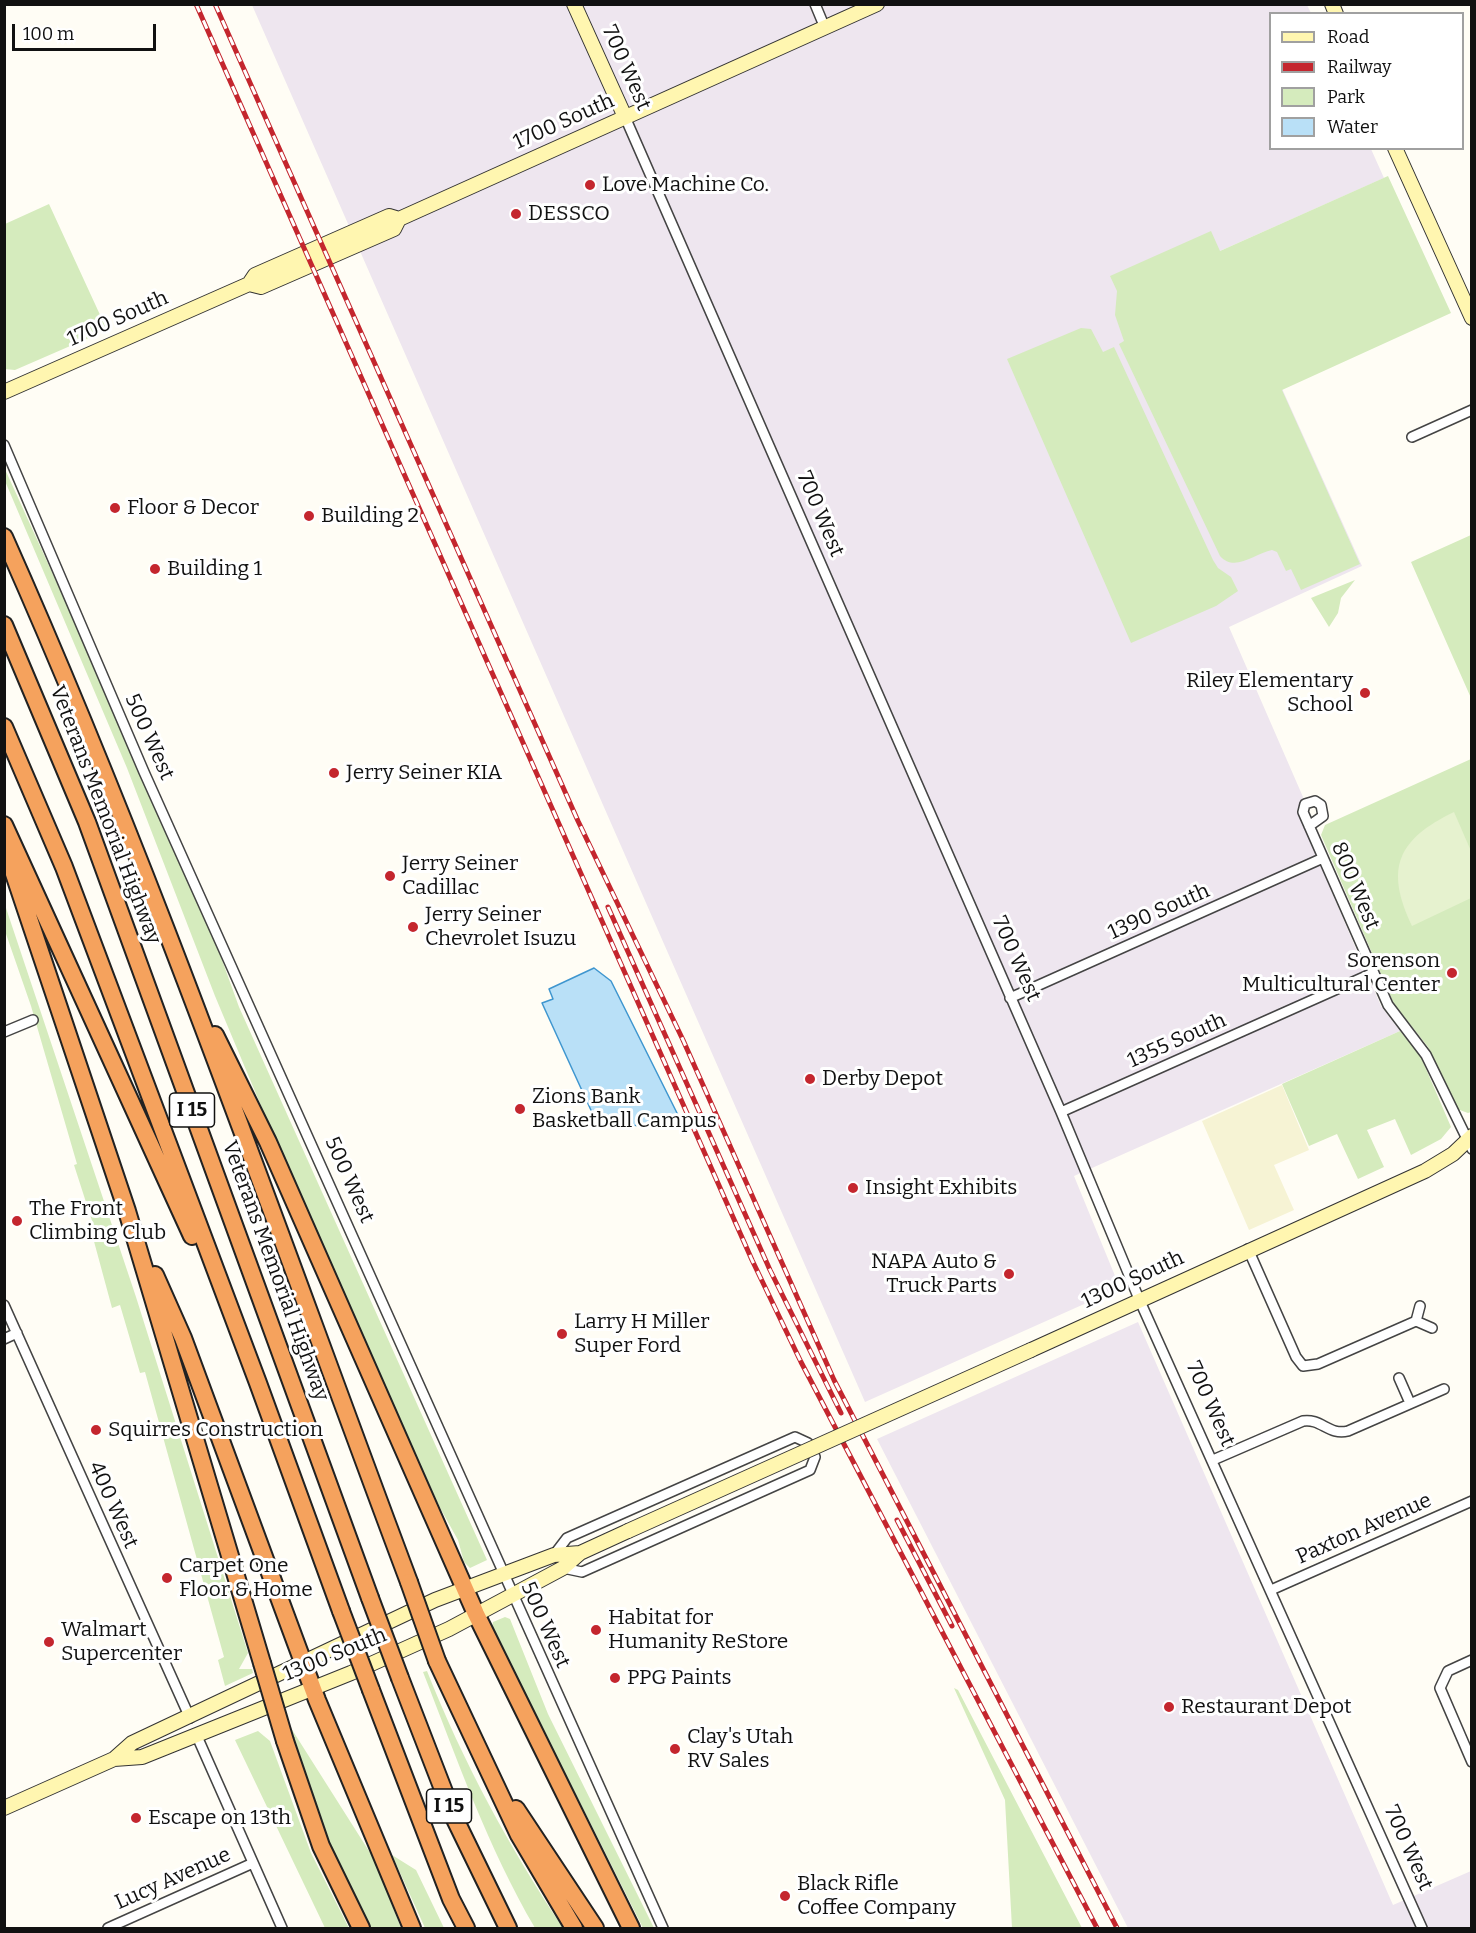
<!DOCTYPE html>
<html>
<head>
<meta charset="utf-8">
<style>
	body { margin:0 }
	#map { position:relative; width:1476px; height:1933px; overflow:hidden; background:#fffdf5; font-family:Bitter,serif }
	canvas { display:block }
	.frame { position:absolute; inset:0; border:6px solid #111; pointer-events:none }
	.legend { position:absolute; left:1269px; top:12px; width:195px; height:138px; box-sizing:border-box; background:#fff; border:2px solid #a0a0a0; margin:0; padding:8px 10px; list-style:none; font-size:18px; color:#111 }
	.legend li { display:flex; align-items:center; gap:12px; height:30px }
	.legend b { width:30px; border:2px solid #a0a0a0 }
	.scale { position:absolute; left:12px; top:24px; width:144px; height:27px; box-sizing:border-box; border:3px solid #111; border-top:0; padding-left:8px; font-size:18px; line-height:21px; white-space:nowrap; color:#111; -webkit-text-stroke:4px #fff; paint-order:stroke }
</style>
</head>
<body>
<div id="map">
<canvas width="1476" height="1933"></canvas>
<div class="frame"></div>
<ul class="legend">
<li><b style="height:8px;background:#fff6b0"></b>Road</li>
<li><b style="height:8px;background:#c4262e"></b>Railway</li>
<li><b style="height:16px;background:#d5ebbd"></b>Park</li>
<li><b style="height:16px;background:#b9e0f7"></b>Water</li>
</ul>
<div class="scale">100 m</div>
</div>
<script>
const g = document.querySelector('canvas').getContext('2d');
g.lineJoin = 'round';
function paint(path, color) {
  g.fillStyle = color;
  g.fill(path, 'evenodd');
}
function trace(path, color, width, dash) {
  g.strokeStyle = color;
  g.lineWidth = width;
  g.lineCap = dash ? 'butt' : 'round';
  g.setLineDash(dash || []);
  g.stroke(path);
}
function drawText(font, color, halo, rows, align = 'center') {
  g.font = font + ' Bitter,serif';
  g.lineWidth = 6;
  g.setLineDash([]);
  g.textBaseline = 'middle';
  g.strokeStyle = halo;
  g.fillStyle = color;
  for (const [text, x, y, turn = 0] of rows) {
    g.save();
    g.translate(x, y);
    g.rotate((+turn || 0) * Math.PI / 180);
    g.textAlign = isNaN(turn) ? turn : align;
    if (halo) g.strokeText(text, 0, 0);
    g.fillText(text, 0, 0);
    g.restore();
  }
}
const industrial = new Path2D(`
	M252,5H1307L1311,13L1270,14V148L1371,149L1384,178L1220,251L1362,566L1229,627L1303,797L1297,810L1359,956L1381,1006L1400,1031L1074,1176L1120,1288L865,1402Z
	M1138,1322L1393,1905L1471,1871V1928H1128L877,1439Z`);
const farmland = new Path2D(`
	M1282,1085L1309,1150L1274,1165L1294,1210L1249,1230L1202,1121Z`);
const green = new Path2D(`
	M1388,176L1451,313L1282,390L1360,564L1301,590L1291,569L1286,571L1277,552L1272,550C1255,553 1235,573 1220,556L1119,344L1124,341L1115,315L1117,291L1110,276L1211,231L1220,251Z
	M49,204L107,330L15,370L4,369L5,224Z
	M1081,328L1091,329L1103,352L1114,347L1213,560L1218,568L1231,577L1238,591L1216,606L1131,643L1007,359Z
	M4,467L164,818L209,924L239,1007L487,1560L470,1568L464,1562L458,1540L439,1506L275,1139L215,996L127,768L5,481Z
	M1471,535H1472L1471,698L1411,562Z
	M1355,580L1341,598L1338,613L1329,627L1311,598Z
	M1471,759V1112L1468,1113L1457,1109L1428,1047L1394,1004L1321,835L1325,825Z
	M4,902L136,1297L248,1653L239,1669H252L253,1673L225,1686L218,1660L224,1657L145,1372L140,1373L120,1305L112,1308L92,1234L94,1227L74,1165L77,1164L31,1006L5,931Z
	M1400,1031L1420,1055L1451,1127L1441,1139L1411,1155L1395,1119L1367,1130L1384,1167L1358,1179L1337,1134L1309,1146L1282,1084Z
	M505,1617L510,1619L548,1714L654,1928H643L492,1627L493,1622Z
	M427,1671C463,1762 509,1847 563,1928H535C488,1848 457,1759 423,1672Z
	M954,1688L958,1690L1082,1928H1012L1005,1800Z
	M291,1728L374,1859L401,1928H370L327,1840L288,1732Z
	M258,1731L270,1741L311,1853L349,1928H325L235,1740Z
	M392,1855L416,1870L444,1928H425Z`);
const pitch = new Path2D(`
	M1454,812L1471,851V898L1412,926C1384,868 1398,839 1454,812Z`);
const water = new Path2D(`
	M594,968L611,981L678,1115L674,1128L599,1123L595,1119L542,1003L553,999L549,989Z`);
const street = new Path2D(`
	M815,4L825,28
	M625,117L1061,1112L1139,1299L1422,1928
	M1412,437L1472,410
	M4,445L144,772L663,1928
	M1309,826L1323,816L1321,805L1315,801L1305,804L1303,812L1388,1005L1426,1055L1472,1149
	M1010,998L1323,858
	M4,1032L33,1020
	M1061,1112L1373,973
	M1248,1249L1296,1357L1303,1366L1318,1364L1416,1321L1420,1306
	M4,1305L190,1718
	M1416,1321L1432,1328
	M4,1339L17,1333
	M1399,1378L1410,1403
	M1213,1460L1303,1421C1321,1418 1329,1436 1348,1431L1444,1389
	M554,1555L567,1538L795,1437L808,1443L815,1457L810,1470L582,1572L563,1568
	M1271,1590L1472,1501
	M1472,1660L1448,1671L1440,1688L1472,1762
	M196,1734L282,1928
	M108,1928L253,1863`);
const secondary = new Path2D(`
	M574,4L625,117
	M1332,4L1336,14
	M1395,148L1472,318
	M249,284L261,287L394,229L399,219L877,4
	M4,392L249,284L255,275L389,216L399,219
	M1031,1350L1425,1171L1453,1154L1472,1136
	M114,1759L142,1757L351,1673L449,1629L563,1568L580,1553L628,1531
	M4,1808L114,1759L132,1743L435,1600L554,1555L580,1553`);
const highway = new Path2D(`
	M4,537C156,878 278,1233 409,1582
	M4,625L87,822L370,1598
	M4,727L64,867L258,1383L341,1611
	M4,825L192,1236
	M4,844L127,1211L262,1663
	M215,1035L268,1142L476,1614L631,1928
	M155,1275L183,1338L317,1700L412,1928
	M437,1661L519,1835L574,1928
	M400,1678L453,1815L508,1928
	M371,1690L451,1899L466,1928
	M285,1741L321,1846L361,1928
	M516,1809L595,1928`);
const rail = new Path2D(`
	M196,4L752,1260L801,1362L1097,1928
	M215,4L578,821L683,1040L834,1380L1117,1928
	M608,907L770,1270L841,1413
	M897,1520L952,1626`);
const secondaryBridge = new Path2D(`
	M628,1531L1031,1350`);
const highwayBridge = new Path2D(`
	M409,1582L437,1661
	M370,1598L400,1678
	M341,1611L371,1690
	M262,1663L285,1741`);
const markers = [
	[590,185,6,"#c4262e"],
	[516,214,6,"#c4262e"],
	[115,508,6,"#c4262e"],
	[309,516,6,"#c4262e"],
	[155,569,6,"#c4262e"],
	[1365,693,6,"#c4262e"],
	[334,773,6,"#c4262e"],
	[390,876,6,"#c4262e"],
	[413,927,6,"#c4262e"],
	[1452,973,6,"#c4262e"],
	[810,1079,6,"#c4262e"],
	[520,1109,6,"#c4262e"],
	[853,1188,6,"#c4262e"],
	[17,1221,6,"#c4262e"],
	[1009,1274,6,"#c4262e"],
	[562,1334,6,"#c4262e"],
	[96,1430,6,"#c4262e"],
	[167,1578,6,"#c4262e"],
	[596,1630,6,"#c4262e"],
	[49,1642,6,"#c4262e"],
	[615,1678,6,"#c4262e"],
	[1169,1707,6,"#c4262e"],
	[675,1749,6,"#c4262e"],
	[136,1818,6,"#c4262e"],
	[785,1896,6,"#c4262e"]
];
const shields = [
	[192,1110,45],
	[449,1806,45]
];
const shieldNames = [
	["I 15",192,1110],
	["I 15",449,1806]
];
const streetNames = [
	["700 West",626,68,66],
	["1700 South",564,122,-24],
	["1700 South",118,319,-24],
	["700 West",820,514,67],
	["500 West",149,737,66],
	["Veterans Memorial Highway",105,815,69],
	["800 West",1355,886,67],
	["1390 South",1159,912,-24],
	["700 West",1016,959,66],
	["1355 South",1177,1041,-24],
	["500 West",349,1180,66],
	["Veterans Memorial Highway",275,1271,70],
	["1300 South",1133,1280,-25],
	["700 West",1210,1404,66],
	["400 West",113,1505,66],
	["Paxton Avenue",1364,1529,-24],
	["500 West",545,1625,66],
	["1300 South",335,1655,-22],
	["700 West",1408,1848,66],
	["Lucy Avenue",173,1879,-24]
];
const poiNames = [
	["Love Machine Co.",602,185],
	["DESSCO",528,214],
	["Floor & Decor",127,508],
	["Building 2",321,516],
	["Building 1",167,569],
	["Riley Elementary",1353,681,"right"],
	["School",1353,705,"right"],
	["Jerry Seiner KIA",346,773],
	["Jerry Seiner",402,864],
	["Cadillac",402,888],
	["Jerry Seiner",425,915],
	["Chevrolet Isuzu",425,939],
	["Sorenson",1440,961,"right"],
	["Multicultural Center",1440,985,"right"],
	["Derby Depot",822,1079],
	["Zions Bank",532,1097],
	["Basketball Campus",532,1121],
	["Insight Exhibits",865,1188],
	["The Front",29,1209],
	["Climbing Club",29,1233],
	["NAPA Auto &",997,1262,"right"],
	["Truck Parts",997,1286,"right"],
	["Larry H Miller",574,1322],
	["Super Ford",574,1346],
	["Squirres Construction",108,1430],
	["Carpet One",179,1566],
	["Floor & Home",179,1590],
	["Habitat for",608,1618],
	["Humanity ReStore",608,1642],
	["Walmart",61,1630],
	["Supercenter",61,1654],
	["PPG Paints",627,1678],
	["Restaurant Depot",1181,1707],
	["Clay's Utah",687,1737],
	["RV Sales",687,1761],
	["Escape on 13th",148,1818],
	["Black Rifle",797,1884],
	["Coffee Company",797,1908]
];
paint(industrial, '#eee6ef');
paint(farmland, '#f6f3d4');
paint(green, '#d5ebbd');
paint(pitch, '#e6f2cf');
paint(water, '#b9e0f7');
trace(water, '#3f96cf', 1.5);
trace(street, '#444', 12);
trace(secondary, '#333', 16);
trace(highway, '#222', 20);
trace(street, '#fff', 9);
trace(secondary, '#fff6b0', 14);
trace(highway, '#f5a25d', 16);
trace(rail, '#c4262e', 5);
trace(rail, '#fff', 3, [9]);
trace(secondaryBridge, '#333', 16, []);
trace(highwayBridge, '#222', 20, []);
trace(secondaryBridge, '#fff6b0', 14);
trace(highwayBridge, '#f5a25d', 16);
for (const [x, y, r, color] of markers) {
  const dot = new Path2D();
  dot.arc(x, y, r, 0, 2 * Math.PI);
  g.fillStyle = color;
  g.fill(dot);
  trace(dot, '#fff', 2);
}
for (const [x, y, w] of shields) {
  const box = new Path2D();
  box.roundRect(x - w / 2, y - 17, w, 34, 4.5);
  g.fillStyle = '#fff';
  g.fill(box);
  trace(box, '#111', 1.5);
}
drawText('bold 20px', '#111', null, shieldNames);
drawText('21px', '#111', '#fff', streetNames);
drawText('21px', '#111', '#fff', poiNames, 'left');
</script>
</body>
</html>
